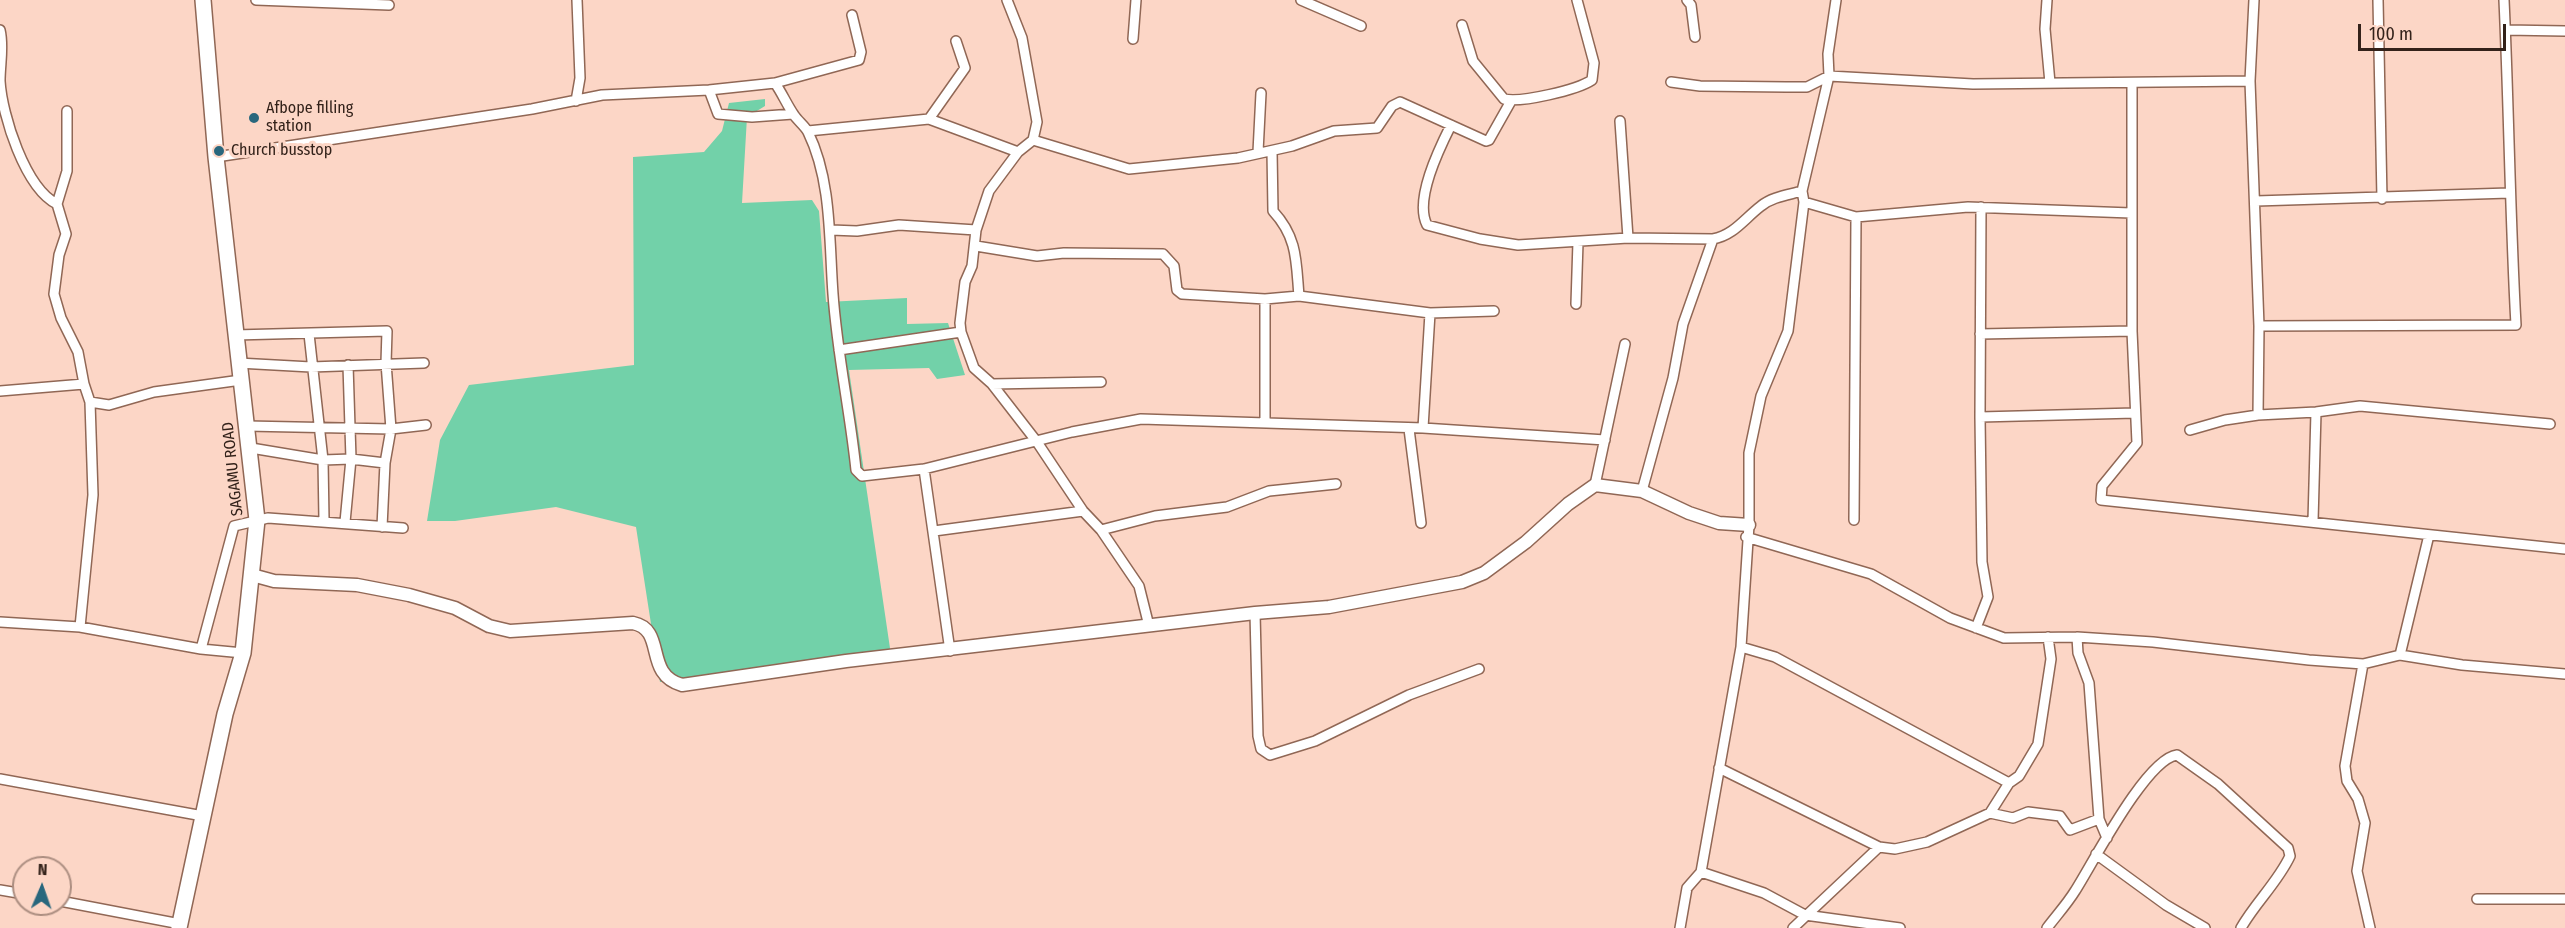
<!DOCTYPE html>
<html>
<head>
<meta charset="utf-8">
<style>
	body { margin:0 }
	#map { position:relative; width:2565px; height:928px; overflow:hidden; background:#fcd6c6; font-family:"Fira Sans Condensed",sans-serif }
	canvas { display:block }
	.north { position:absolute; left:12px; top:856px; width:60px; height:60px; box-sizing:border-box; background:#fcd6c6; border:2px solid #ac8e81; border-radius:50%; rotate:2deg; font-size:16px; font-weight:700; line-height:24px; text-align:center; color:#33221a }
	.north::after { content:''; display:block; margin:auto; width:21px; height:27px; background:#29677d; clip-path:polygon(50% 0,100% 100%,50% 72%,0 100%) }
	.scale { position:absolute; left:2358px; top:24px; width:148px; height:27px; box-sizing:border-box; border:3px solid #33221a; border-top:0; padding-left:8px; font-size:18px; line-height:21px; white-space:nowrap; color:#33221a; -webkit-text-stroke:4px #fcd6c6; paint-order:stroke }
</style>
</head>
<body>
<div id="map">
<canvas width="2565" height="928"></canvas>
<div class="north">N</div>
<div class="scale">100 m</div>
</div>
<script>
const g = document.querySelector('canvas').getContext('2d');
g.lineJoin = 'round';
function paint(path, color) {
  g.fillStyle = color;
  g.fill(path, 'evenodd');
}
function trace(path, color, width, dash) {
  g.strokeStyle = color;
  g.lineWidth = width;
  g.lineCap = dash ? 'butt' : 'round';
  g.setLineDash(dash || []);
  g.stroke(path);
}
function drawText(font, color, halo, rows, align = 'center') {
  g.font = font + ' "Fira Sans Condensed",sans-serif';
  g.lineWidth = 6;
  g.setLineDash([]);
  g.textBaseline = 'middle';
  g.strokeStyle = halo;
  g.fillStyle = color;
  for (const [text, x, y, turn = 0] of rows) {
    g.save();
    g.translate(x, y);
    g.rotate((+turn || 0) * Math.PI / 180);
    g.textAlign = isNaN(turn) ? turn : align;
    if (halo) g.strokeText(text, 0, 0);
    g.fillText(text, 0, 0);
    g.restore();
  }
}
const green = new Path2D(`
	M765,99V106L747,117L742,203L812,200L819,211L826,302L907,298V324L948,323L965,375L937,379L929,368L849,370L891,655L660,682L636,527L556,507L455,521H427L440,440L469,385L634,365L633,157L704,152L722,131L729,103Z`);
const minor = new Path2D(`
	M256,0L389,5
	M1007,0L1022,38L1037,122L1033,140L1018,152L989,191L976,230L972,266L965,282L960,323L961,332L974,368L992,384L1037,442L1083,511L1101,530L1139,586L1149,626
	M1301,0L1361,26
	M1687,0L1691,5L1695,37
	M2047,0L2045,29L2050,83
	M2378,0L2382,199
	M1462,25L1473,61L1504,99C1521,103 1577,90 1592,80L1594,63L1577,0
	M0,30C4,46 0,64 0,81C2,115 25,188 57,204L66,234L59,255L54,294L61,318L78,352L84,384
	M2506,30L2565,31
	M1133,39L1136,0
	M2250,81L2254,0
	M1671,82L1700,86L1786,87H1807L1829,76L1973,84L2250,81L2259,326L2258,415
	M775,83L859,60L861,52L852,15
	M2132,84V331L2137,443L2102,486L2101,500L2565,549
	M709,90L718,114L752,117L793,114
	M576,101L580,78L577,0
	M929,119L965,68L956,41
	M1620,121L1628,238
	M1451,125C1439,149 1414,200 1427,225L1480,239L1518,245L1628,238L1713,239C1734,235 1744,219 1761,206C1772,197 1788,195 1802,191
	M808,131L929,119L1018,152
	M1033,140L1129,169L1238,158L1292,146L1334,131L1377,128L1392,106L1400,102L1486,141L1489,140L1511,101
	M1272,151L1273,211C1298,238 1296,262 1299,296L1430,313L1494,311
	M1258,152L1261,93
	M216,157L532,109L602,95L709,90L775,83C782,93 787,105 794,115C798,121 805,126 808,132C832,181 829,241 833,294C837,353 850,411 856,470L862,476L924,469L1072,432L1141,419L1423,428L1430,313
	M2256,201L2509,193
	M1804,202L1856,217L1968,207L2131,213
	M57,204L67,171V111
	M831,230L857,231L899,225L976,230
	M976,246L1037,256L1064,253L1163,254L1174,266L1177,290L1182,294L1265,299L1299,296
	M1576,304L1578,242
	M2259,326L2516,325C2510,217 2509,108 2504,0
	M309,334L323,460L324,520
	M1980,334L2132,331
	M235,335L387,331L386,363L391,429L385,463L382,527
	M839,350L961,332
	M238,363L311,367L424,363
	M992,384L1101,382
	M0,391L84,384L90,402L109,405L154,392L241,380
	M1980,417L2135,413
	M1265,422V299
	M247,426L391,429L426,425
	M1423,428L1605,440
	M1409,429L1421,523
	M2190,430L2225,420L2258,415L2316,412L2360,406L2550,424
	M251,448L323,460L351,459L385,463
	M924,469L950,651
	M1595,485L1625,344
	M1642,491L1673,378L1683,324L1713,239
	M1854,520L1856,217
	M2313,521L2316,412
	M345,522L351,459L348,365
	M1101,530L1155,516L1227,507L1269,491L1336,484
	M934,531L1083,511
	M1746,537L1871,574L1950,618L2004,638L2077,637L2153,642L2309,660L2363,664L2400,655L2462,665L2565,674
	M1255,613L1258,736L1261,749L1270,755L1315,741L1409,695L1479,669
	M0,622L80,627L201,649L243,653
	M80,627L93,495L90,402
	M1976,628L1988,597L1982,562L1980,417L1981,207
	M2077,637L2078,653L2089,683L2099,819L2107,838
	M1741,647L1775,657L2009,783
	M201,649L234,526L268,518L403,528
	M2400,655L2429,535
	M2363,664L2345,766L2347,781L2358,799L2365,823L2357,871L2370,928
	M1719,768L1879,847L1895,849L1927,842L1990,813L2009,783L2019,776L2038,744L2051,659L2048,637
	M0,779L203,816
	M1990,813L2013,818L2028,812L2060,816L2070,830L2099,819
	M2096,854L2166,905L2205,928
	M1701,872L1764,893L1805,915L1900,928
	M0,890L24,894
	M2477,899H2565
	M60,901L180,924
	M1680,928L1687,888L1701,872L1741,647L1749,525V453L1761,396L1788,331L1804,202L1802,191L1829,76L1828,54L1836,0
	M1793,928L1879,847
	M2047,928C2056,916 2067,904 2075,891C2093,863 2146,759 2177,755L2218,784L2288,848L2290,856C2278,882 2255,903 2241,928`);
const tertiary = new Path2D(`
	M252,575L274,581L357,585L409,595L455,608L489,626L510,631L633,623C667,630 643,674 682,685L846,661L1255,613L1329,607L1462,582L1484,573L1526,542L1568,504L1595,485L1642,491L1689,513L1719,523L1749,525`);
const trunk = new Path2D(`
	M179,928L225,714L243,653L257,520L216,157L203,0`);
const markers = [
	[254,118,6,"#29677d"],
	[219,151,6,"#29677d"]
];
const poiNames = [
	["Afbope filling",266,109],
	["station",266,127],
	["Church busstop",231,151]
];
const streetNames = [
	["SAGAMU ROAD",233,469,-96]
];
paint(green, '#72d1a9');
trace(minor, '#906755', 12);
trace(tertiary, '#906755', 15);
trace(trunk, '#906755', 18);
trace(minor, '#fff', 9);
trace(tertiary, '#fff', 12);
trace(trunk, '#fff', 15);
for (const [x, y, r, color] of markers) {
  const dot = new Path2D();
  dot.arc(x, y, r, 0, 2 * Math.PI);
  g.fillStyle = color;
  g.fill(dot);
  trace(dot, '#fcd6c6', 2);
}
drawText('16px', '#33221a', '#fcd6c6', poiNames, 'left');
drawText('16px', '#33221a', '#fcd6c6', streetNames);
</script>
</body>
</html>
